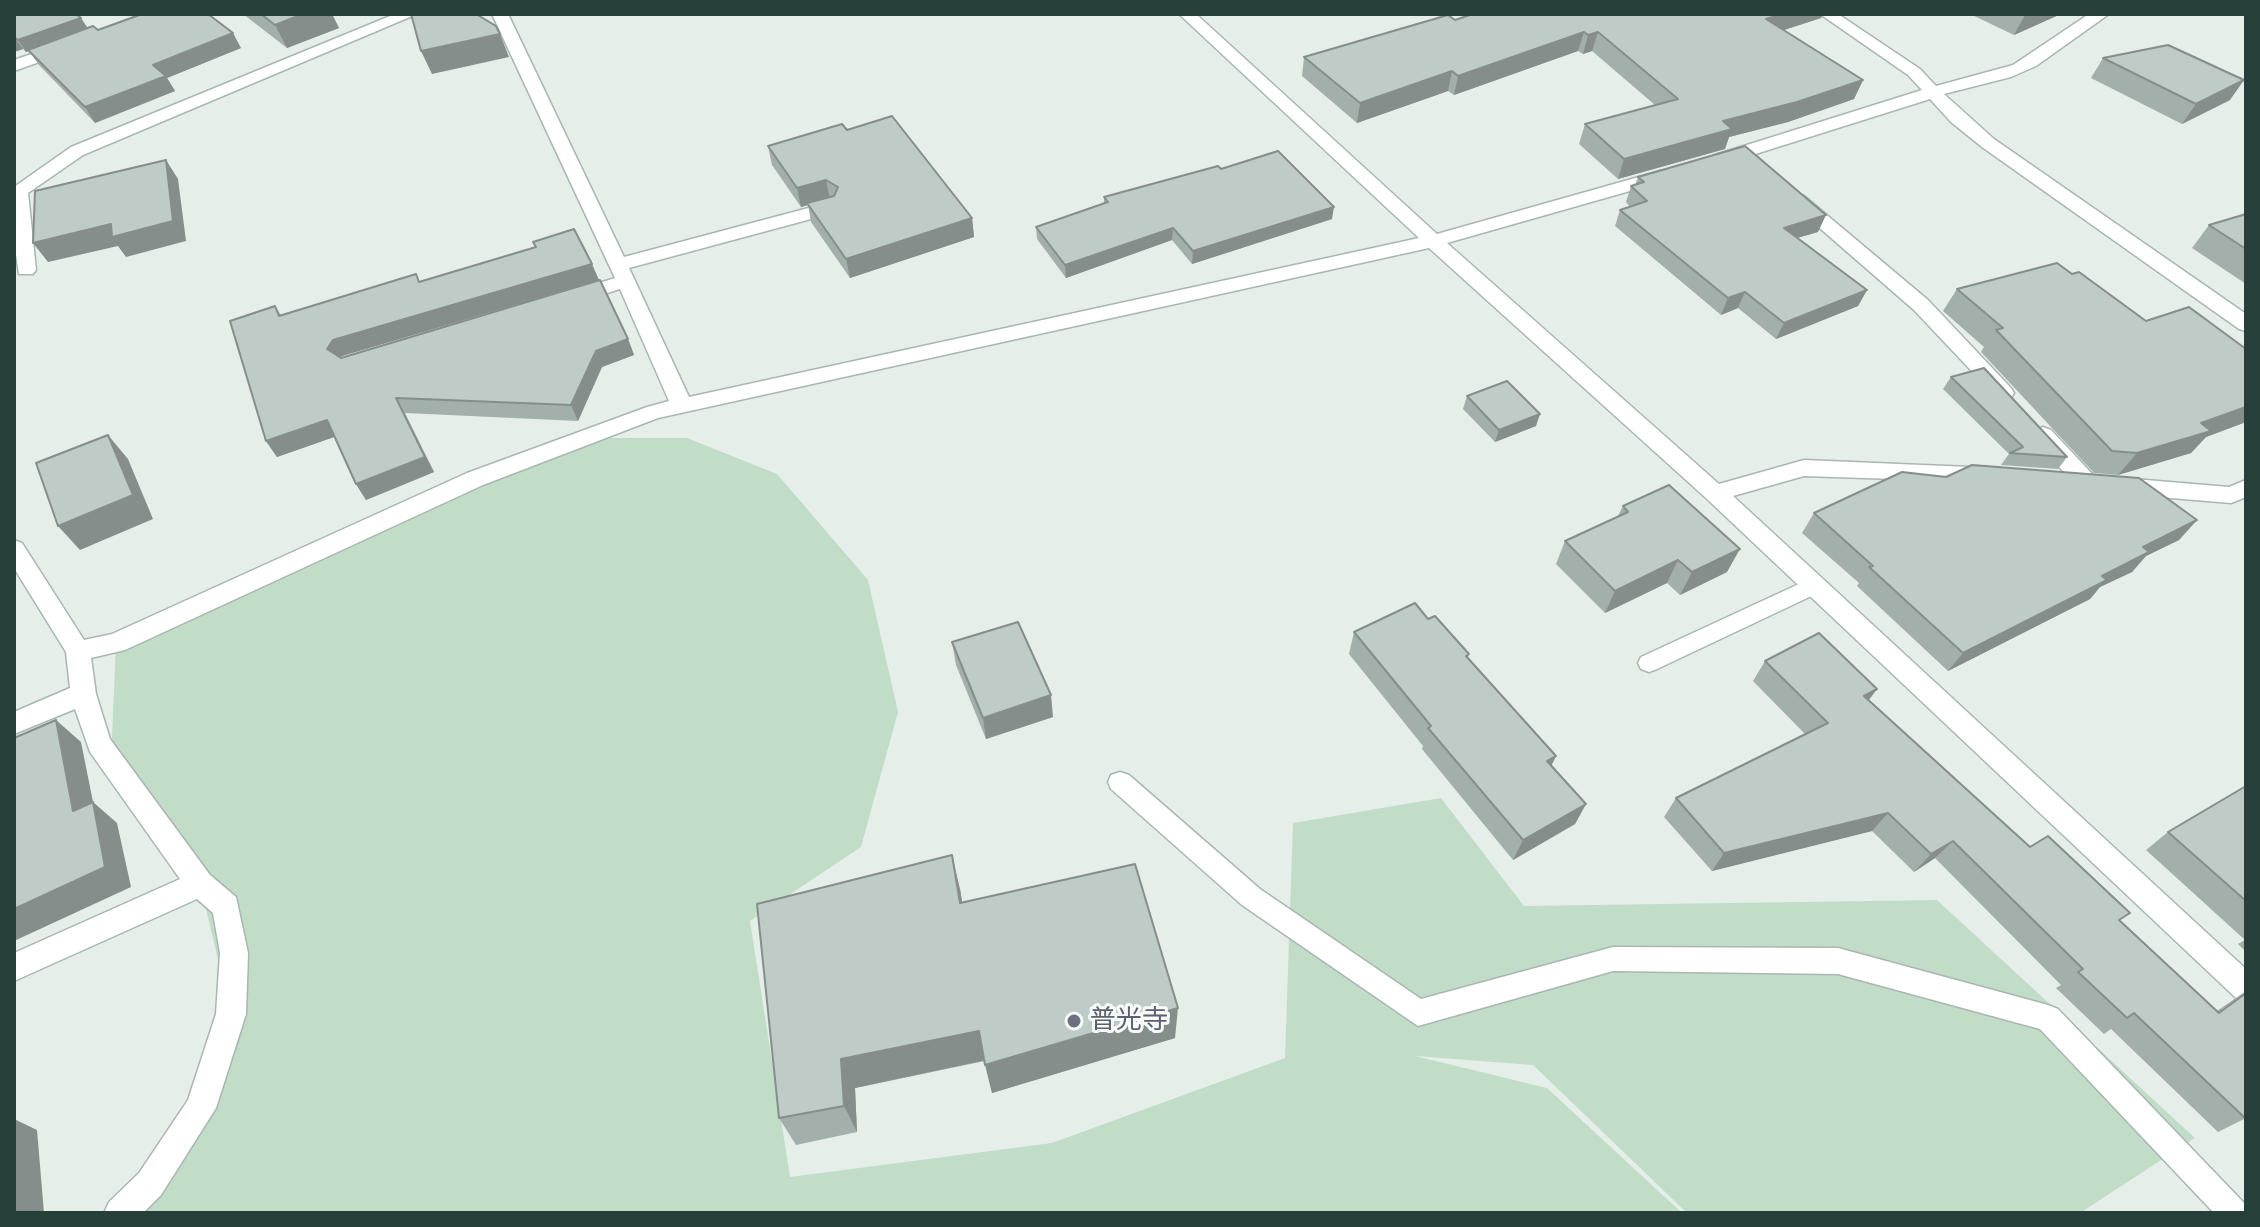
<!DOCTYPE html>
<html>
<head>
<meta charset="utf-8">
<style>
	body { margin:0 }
	#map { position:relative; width:2260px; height:1227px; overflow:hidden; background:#e6eeea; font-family:"Space Grotesk",sans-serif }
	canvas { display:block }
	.frame { position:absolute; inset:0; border:16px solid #263f38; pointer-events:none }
</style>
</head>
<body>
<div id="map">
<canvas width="2260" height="1227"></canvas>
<div class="frame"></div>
</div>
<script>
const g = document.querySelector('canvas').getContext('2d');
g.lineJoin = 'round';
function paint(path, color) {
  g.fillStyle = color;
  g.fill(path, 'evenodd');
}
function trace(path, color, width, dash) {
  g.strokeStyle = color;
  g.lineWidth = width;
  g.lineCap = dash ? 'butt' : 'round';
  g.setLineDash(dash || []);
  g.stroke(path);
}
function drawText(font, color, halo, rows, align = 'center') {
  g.font = font + ' "Space Grotesk","Noto Sans JP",sans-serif';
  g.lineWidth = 6;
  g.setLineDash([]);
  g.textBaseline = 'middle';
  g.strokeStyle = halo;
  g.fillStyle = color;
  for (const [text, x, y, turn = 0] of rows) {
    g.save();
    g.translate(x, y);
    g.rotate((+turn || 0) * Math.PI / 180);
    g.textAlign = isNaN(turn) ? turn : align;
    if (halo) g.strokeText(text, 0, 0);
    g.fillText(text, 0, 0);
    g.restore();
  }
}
const green = new Path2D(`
	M583,438H687L777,474L868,580L898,712L861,847L750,921L790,1177L1052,1143L1285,1058L1293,823L1441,798L1524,906L1937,900L2195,1138L2080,1213H1687L1533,1065L1415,1056L1547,1088L1682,1213H105L150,1184L231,1014L200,884L111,761L116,643Z`);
const service = new Path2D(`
	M1814,577L1822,579L1825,585L1822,591L1657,669L1649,672L1641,669L1638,663L1641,657Z
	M1120,772L1129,775L1260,889L1421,999L1613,947L1838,948L2048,1005L2058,1009L2244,1203L2246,1213H2214L2040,1029L1838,974L1613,971L1418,1026L1242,905L1111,789L1108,782L1111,775Z`);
const minor = new Path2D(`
	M395,14H417L83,155L28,193L36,270L33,274H19L14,241V187L71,147Z
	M492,14H508L624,257L831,202L840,208L837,212L629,268L689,397L1419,238L1179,14H1196L1437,234L1660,171H1672L1675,175L1672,179L1447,243L1719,484L1804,460L1994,468L1997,474L1994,480L1986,482L1804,476L1733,496L2246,969V1002L2236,998L1707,499L1429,248L658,418L483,485L125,650L91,658L96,694L110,739L210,875L236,897L248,953L246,1014L216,1108L161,1195L143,1213H104L109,1202L139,1173L188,1100L216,1014L220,953L213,913L197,899L14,981V953L180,879L90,752L75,709L14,734V712L70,688L66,652L14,568V540L22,543L84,640L112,634L467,473L647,407L669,401L620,289L575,303L565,297L568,293L615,278Z
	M1820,14H1838L1920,69L1936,86L2013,65L2089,14H2109L2036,66L2011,77L1944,94L1994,139L2246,314V331L2239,329L1982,147L1951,122L1930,99L1727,163H1715L1712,159L1715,155L1922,90L1908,75Z
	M64,43L72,48L70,51L14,71V60Z
	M1798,195L1804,196L1928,300L2011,388L2014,393L2011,398H1997L1914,310L1792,204L1789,200Z
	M2043,427L2051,430L2095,477L2098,483L2095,489H2079L2035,440L2032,435L2035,430Z
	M2122,478L2229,487L2246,480V497L2231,503L2122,494L2114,492L2111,486L2114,480Z`);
const wall = new Path2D(`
	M14,14L98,30L241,48L167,78L175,91L95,123L39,65L29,51L26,52L23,49L14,52Z
	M243,14H332L339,28L287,48Z
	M1473,14H1823L1821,18L1784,30L1863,80L1854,99L1788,122L1729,137L1725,149L1618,179L1579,144L1585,124L1655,105L1592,51L1583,54L1578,51L1454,95L1448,91L1357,123L1302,76L1304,57L1455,20Z
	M1970,14H2061L2014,35Z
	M2103,58L2230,100L2182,124L2091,78Z
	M847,130L972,218L974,237L850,278L811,222L808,205L801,207L772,165L768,146Z
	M1221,169L1332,219L1192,264L1172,240L1066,278L1037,239L1036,227L1104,203V197Z
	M1638,177L1818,232L1797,238L1867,290L1858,306L1776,339L1738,308L1721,315L1615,226L1620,210L1630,207L1626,202L1631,186L1635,185Z
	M2246,214V284L2192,248L2209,225Z
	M2072,274L2146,321L2246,349V422L2206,437L2191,453L2118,475L2094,473L1981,352L1984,347L1943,311L1957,289Z
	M599,280L342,356L341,358L628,339L634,355L602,367L578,421L405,413L434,472L366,500L356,484L334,437L277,457L266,441L275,306L281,315L420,281Z
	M1951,377L2067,457L2058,469L2001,465L2009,454L1943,389Z
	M1467,396L1536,426L1495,442L1463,409Z
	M1623,506L1727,572L1680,595L1667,583L1605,613L1556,564L1565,541L1618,516Z
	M1814,513L2197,520L2179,540L2146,556L2132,572L2100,587L2090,599L1948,671L1857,586L1859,583L1802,533Z
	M1428,619L1469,654L1468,657L1552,766L1586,804L1575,824L1513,860L1422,749L1423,746L1349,654L1354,632Z
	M952,642L1053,717L986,739L956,665Z
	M1765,661L1877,689L1868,701L2030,847L2130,913L2119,921L2217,1011L2246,991V1118L2218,1132L2111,1029L2104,1034L2056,988L2061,985L1935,858L1914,872L1872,831L1712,871L1664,817L1676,798L1805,734L1753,681Z
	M2246,786V952L2238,944L2245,940L2146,850L2168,832Z
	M960,889L962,903L1175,1038L992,1093L985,1061L855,1088L857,1132L796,1145L779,1118Z`);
const shadedWall = new Path2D(`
	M303,14H332L339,28L287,48L275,25Z
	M1782,14H1823L1821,18L1759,38L1766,19Z
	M2028,14H2061L2014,35L2025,15Z
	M81,18L89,30L26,52L18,40Z
	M1584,32L1578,51L1454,95L1458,76Z
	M1598,32L1592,51L1583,54L1588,35Z
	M233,33L241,48L167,78L175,91L95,123L85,107L153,65Z
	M500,34L509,57L432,74L421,51Z
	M14,37L23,49L14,52Z
	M1452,71L1448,91L1357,123L1360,103Z
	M1863,80L1854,99L1788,122L1729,137L1725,149L1618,179L1624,159L1723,121Z
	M2244,80L2230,100L2182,124L2196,104Z
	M166,160L178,179L186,241L126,257L118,246L48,262L33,243Z
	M826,180L830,199L801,207L797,188Z
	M1334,207L1332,219L1192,264L1193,251Z
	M1826,215L1818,232L1776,244L1784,228Z
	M972,218L974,237L850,278L846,259Z
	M1173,228L1172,240L1066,278L1065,265Z
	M592,264L599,280L342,356L337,365L327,349L333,340Z
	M1867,290L1858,306L1776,339L1784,323Z
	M1745,292L1738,308L1721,315L1728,298Z
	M628,339L634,355L602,367L578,421L571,405L596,351Z
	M396,398L434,472L366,500L356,484Z
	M2246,407V422L2206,437L2191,453L2118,475L2137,453L2201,423Z
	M1540,414L1536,426L1495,442L1499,430Z
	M327,420L337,436L277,457L266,441Z
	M108,435L128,459L153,519L80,550L58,526Z
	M2197,520L2179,540L2146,556L2132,572L2100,587L2090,599L1948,671L1963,653L2102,576L2143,547Z
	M1740,549L1727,572L1680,595L1692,572Z
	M1678,560L1667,583L1605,613L1615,591Z
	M1877,689L1862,709L1864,696Z
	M1051,695L1053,717L986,739L983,718Z
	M56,720L81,742L93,802L117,823L131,887L14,941V909L73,811Z
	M1556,756L1546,777L1547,761Z
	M1586,804L1575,824L1513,860L1523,840Z
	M1888,813L1872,831L1712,871L1724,853Z
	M1953,841L1935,858L1914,872L1931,854Z
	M952,855L960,889L968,937L960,903Z
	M1178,1008L1175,1038L992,1093L985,1065Z
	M979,1031L986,1060L855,1088L857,1132L844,1106L841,1059Z
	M14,1119L37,1130L44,1213H14Z`);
const building = new Path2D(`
	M14,14H76L81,18L18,40L14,37Z
	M142,14H208L233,33L153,65L166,76L85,107L28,50L93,26L98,30Z
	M261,14H303L275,25Z
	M411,14H476L496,26L500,34L421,51Z
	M1473,14H1782L1766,19L1863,80L1797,102L1723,121L1732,129L1624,159L1585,124L1678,99L1598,32L1588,35L1584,32L1458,76L1452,71L1360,103L1304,57L1448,15L1455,20Z
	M2168,45L2244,80L2196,104L2103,58Z
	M892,116L972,218L846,259L807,203L834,196L838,187L826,180L797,188L768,146L842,124L847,130Z
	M1745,146L1826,215L1784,228L1867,290L1784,323L1745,292L1728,298L1620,210L1647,201L1631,186L1644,182L1638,177Z
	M1278,151L1334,207L1193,251L1173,228L1065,265L1036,227L1108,202L1104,197L1218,166L1221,169Z
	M166,160L173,221L112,237L111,224L33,243L35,191Z
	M2246,214V249L2209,225Z
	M574,229L592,264L333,340L327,349L341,358L600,280L628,339L596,351L571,405L396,398L425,457L356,484L327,420L266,441L230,321L275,306L279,316L416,274L419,282L536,247L533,242Z
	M2057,263L2072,274L2079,272L2146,321L2189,307L2246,349V407L2201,423L2211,431L2137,453L2112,451L1996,330L2003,328L1957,289Z
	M1984,368L2067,457L2010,453L2023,447L1951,377Z
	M1507,381L1540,414L1499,430L1467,396Z
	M108,435L133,495L58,526L36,463Z
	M1972,465L2139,478L2197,520L2143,547L2149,552L2102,576L2107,580L1963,653L1869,567L1873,566L1814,513L1902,472L1946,477Z
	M1669,485L1740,549L1692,572L1678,560L1615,591L1565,541L1628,512L1623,506Z
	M1415,603L1428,619L1435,616L1469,654L1466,656L1556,756L1547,761L1586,804L1523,840L1428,728L1431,726L1354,632Z
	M1018,622L1051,695L983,718L952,642Z
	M1819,633L1877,689L1864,696L2030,847L2048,836L2130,913L2119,920L2219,1013L2246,993V1118H2245L2134,1013L2127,1018L2078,972L2083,969L1953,841L1931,854L1888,813L1724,853L1676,798L1828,723L1765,661Z
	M56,720L73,811L93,802L105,867L14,909V738Z
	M2246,786V901L2168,832Z
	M952,855L960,903L1135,864L1178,1008L985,1065L979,1031L841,1059L844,1106L779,1118L757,904Z`);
const markers = [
	[1074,1021,8,"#6b7280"]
];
const nearWorshipnames = [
	["普光寺",1090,1021]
];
paint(green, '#c1ddc8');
trace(service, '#a9b6b1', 3);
trace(minor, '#a9b6b1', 3);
paint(service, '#fff');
paint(minor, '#fff');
paint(wall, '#a3afaa');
paint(shadedWall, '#858e8b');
paint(building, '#becbc6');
trace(building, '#858e8b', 2);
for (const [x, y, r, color] of markers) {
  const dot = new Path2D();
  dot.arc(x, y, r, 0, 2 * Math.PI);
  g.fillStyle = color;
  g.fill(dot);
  trace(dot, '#f6faf8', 3);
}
drawText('26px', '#5b616d', '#f6faf8', nearWorshipnames, 'left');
</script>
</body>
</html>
